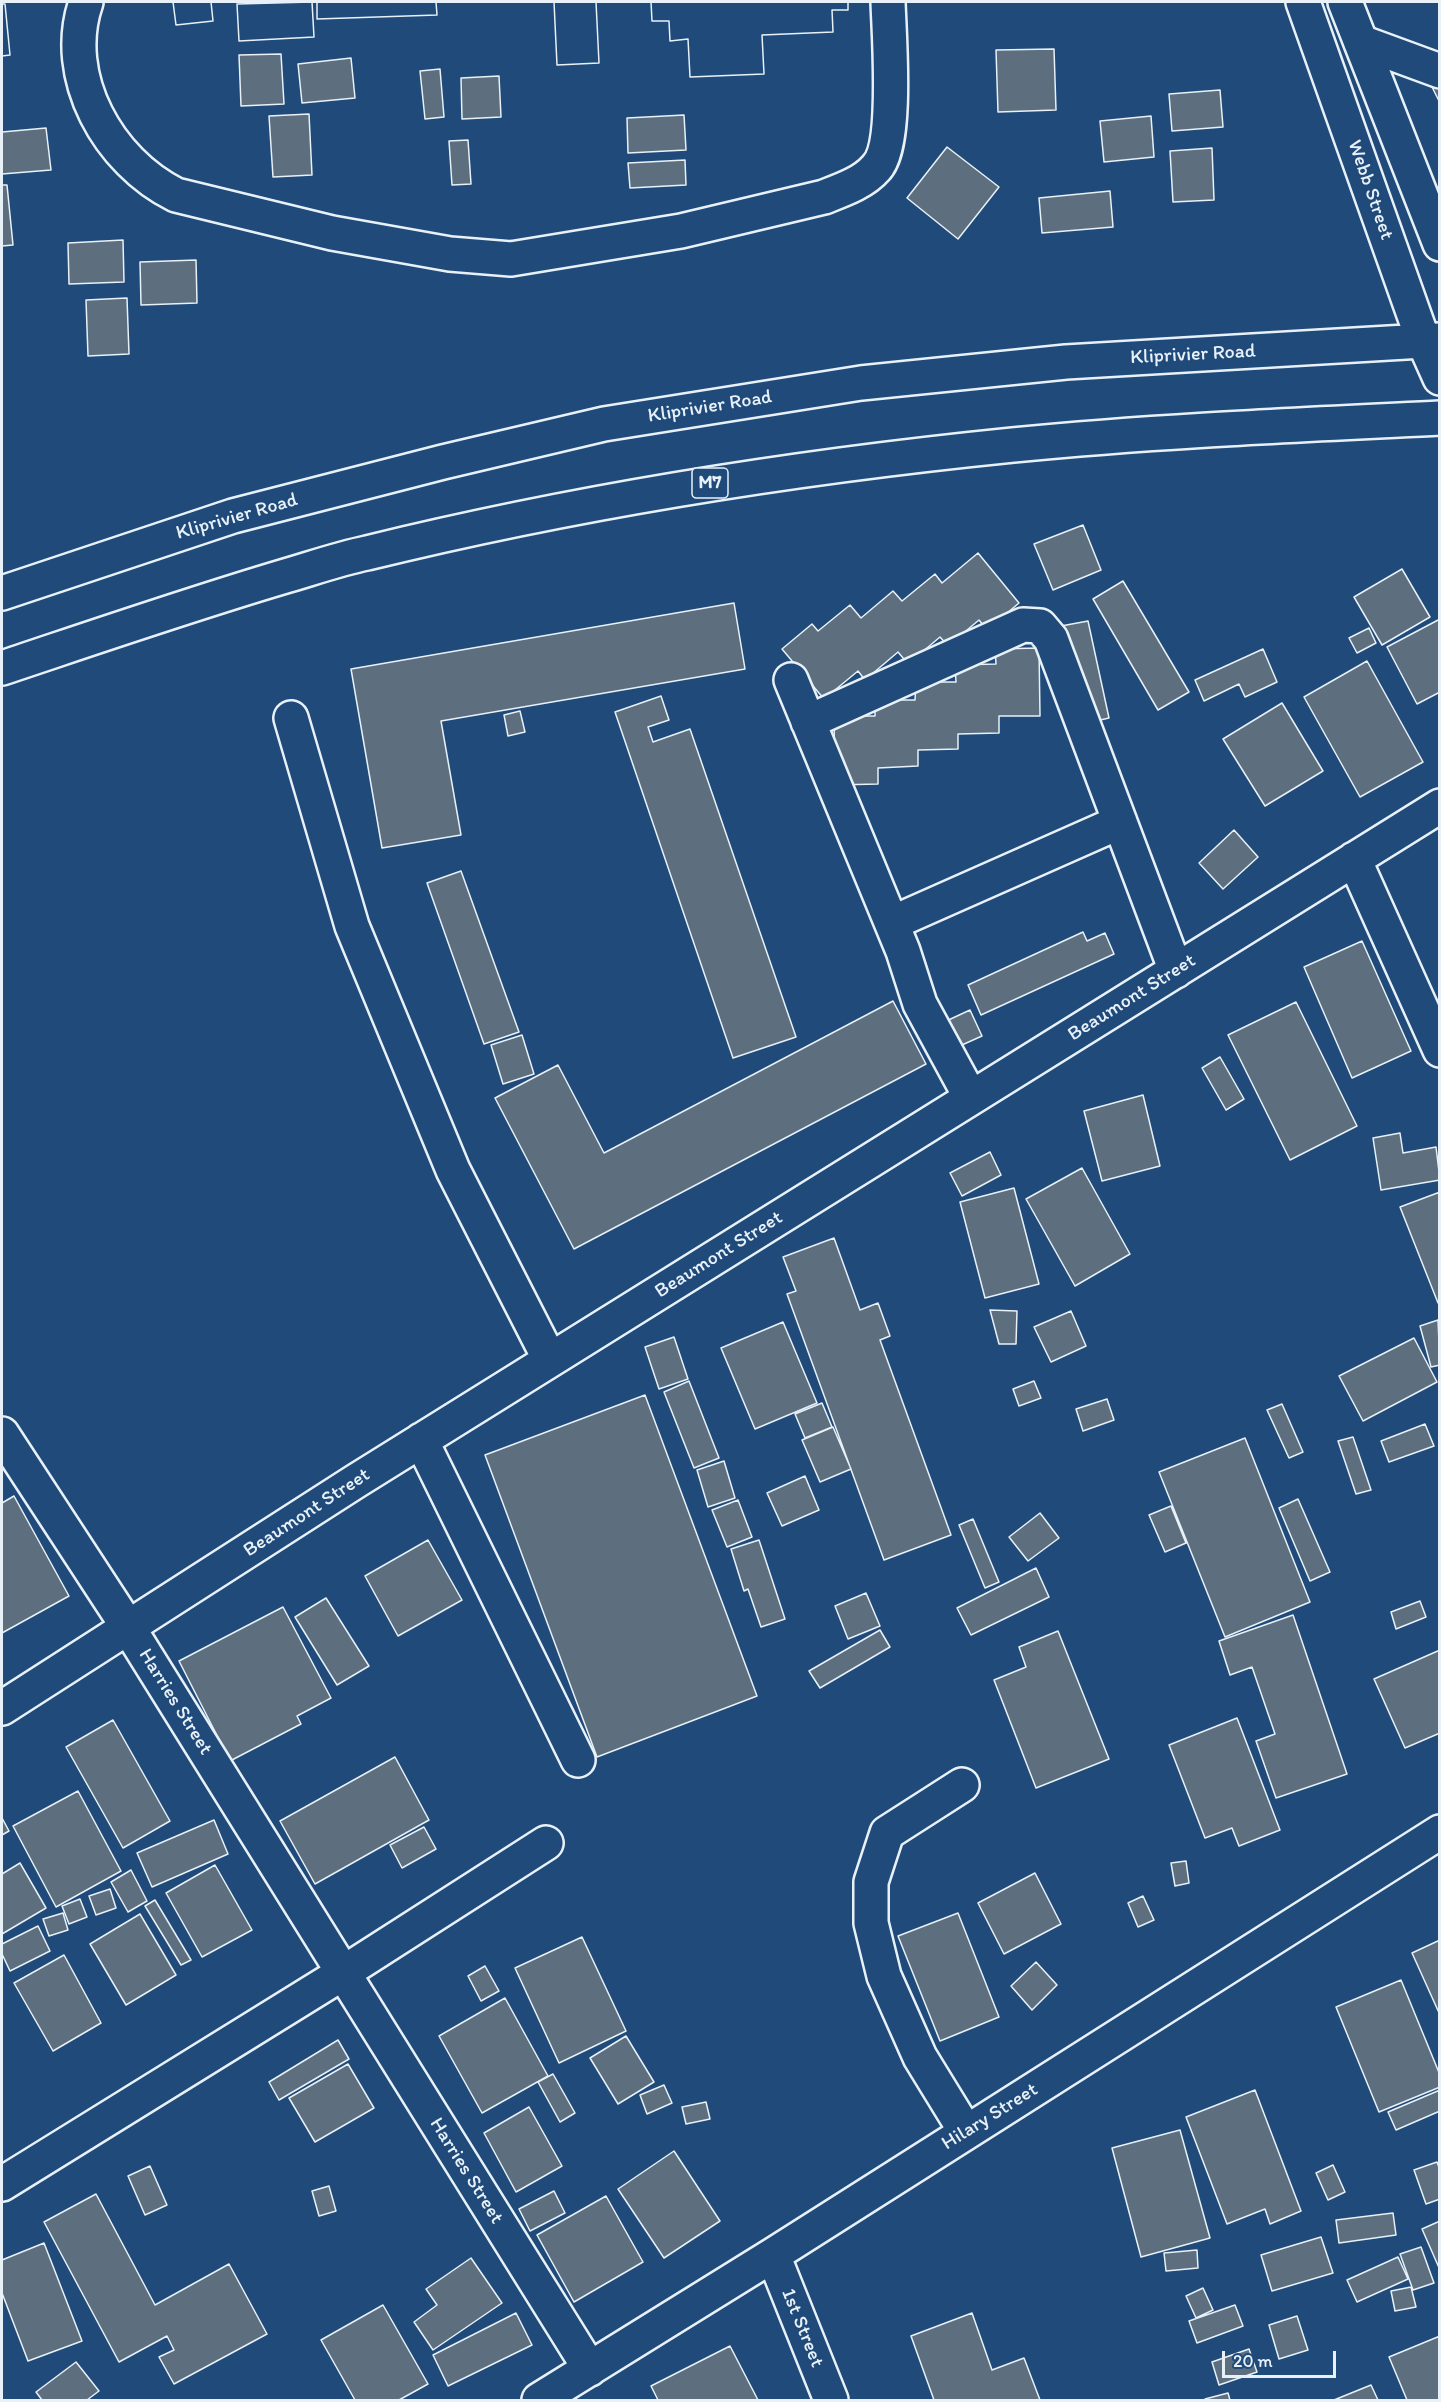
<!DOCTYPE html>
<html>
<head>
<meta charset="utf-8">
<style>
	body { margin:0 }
	#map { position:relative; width:1441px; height:2402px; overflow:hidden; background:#1f4a7a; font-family:Itim,sans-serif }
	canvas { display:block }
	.frame { position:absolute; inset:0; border:3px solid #e8f1f8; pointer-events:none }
	.scale { position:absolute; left:1222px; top:2351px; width:114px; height:27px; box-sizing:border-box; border:3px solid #e8f1f8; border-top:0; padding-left:8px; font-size:18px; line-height:21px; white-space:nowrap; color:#e8f1f8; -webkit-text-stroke:4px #1f4a7a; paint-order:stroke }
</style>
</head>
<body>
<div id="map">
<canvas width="1441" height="2402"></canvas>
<div class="frame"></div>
<div class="scale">20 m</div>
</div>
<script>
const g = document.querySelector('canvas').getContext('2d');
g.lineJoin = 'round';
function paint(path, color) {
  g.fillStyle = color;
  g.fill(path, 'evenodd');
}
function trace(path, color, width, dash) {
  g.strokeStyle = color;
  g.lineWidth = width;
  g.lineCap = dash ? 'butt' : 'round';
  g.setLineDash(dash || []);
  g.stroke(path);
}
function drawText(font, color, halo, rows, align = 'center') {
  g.font = font + ' Itim,sans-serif';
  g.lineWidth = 4.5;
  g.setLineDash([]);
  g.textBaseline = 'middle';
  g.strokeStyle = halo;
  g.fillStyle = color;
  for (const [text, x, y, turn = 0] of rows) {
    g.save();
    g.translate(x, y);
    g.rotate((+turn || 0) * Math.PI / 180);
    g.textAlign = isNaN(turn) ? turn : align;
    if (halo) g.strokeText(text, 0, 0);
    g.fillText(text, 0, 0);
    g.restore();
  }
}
const building = new Path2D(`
	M173,2H211L213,21L176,25Z
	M173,2H211L213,21L176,25Z
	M173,2H211L213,21L176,25Z
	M173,2H211L213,21L176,25Z
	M312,2L314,37L239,41L237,4Z
	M312,2L314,37L239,41L237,4Z
	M312,2L314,37L239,41L237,4Z
	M312,2L314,37L239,41L237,4Z
	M317,2H436L437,15L317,19Z
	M317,2H436L437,15L317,19Z
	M317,2H436L437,15L317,19Z
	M317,2H436L437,15L317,19Z
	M554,2H596L599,63L557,65Z
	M554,2H596L599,63L557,65Z
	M554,2H596L599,63L557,65Z
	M554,2H596L599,63L557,65Z
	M651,2H848V10H832L833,32L762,35L764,74L690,77L688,39L670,41L669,21H652Z
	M651,2H848V10H832L833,32L762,35L764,74L690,77L688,39L670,41L669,21H652Z
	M651,2H848V10H832L833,32L762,35L764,74L690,77L688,39L670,41L669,21H652Z
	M651,2H848V10H832L833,32L762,35L764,74L690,77L688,39L670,41L669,21H652Z
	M2,4H5L10,55L2,56Z
	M2,4H5L10,55L2,56Z
	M2,4H5L10,55L2,56Z
	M2,4H5L10,55L2,56Z
	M1054,49L1056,110L998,112L996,50Z
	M281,54L284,104L241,106L239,55Z
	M351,58L355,98L302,103L298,64Z
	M440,69L444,117L425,119L420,71Z
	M499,76L501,117L462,119L461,78Z
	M1440,81V103L1431,85Z
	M1220,90L1223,127L1172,131L1169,94Z
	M309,114L312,175L273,177L269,116Z
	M684,115L686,150L628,153L627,118Z
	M1151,116L1154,157L1104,162L1100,121Z
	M46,128L51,170L2,174V132Z
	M468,140L471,184L452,185L449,141Z
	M947,147L999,187L958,239L907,198Z
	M1212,148L1214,200L1173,202L1170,151Z
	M685,160L686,185L630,188L628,163Z
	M2,185H7L13,245L2,246Z
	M1110,191L1113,227L1042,233L1039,198Z
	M123,240L124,282L69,284L68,243Z
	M196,260L197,303L141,305L140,262Z
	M127,298L129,354L88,356L86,300Z
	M1083,525L1101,570L1053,590L1034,544Z
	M978,553L1019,603L987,630L979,620L948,646L940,637L908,664L898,652L865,680L858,671L824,699L782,649L812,624L818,631L850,605L861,618L893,591L902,601L935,574L942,583Z
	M1402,569L1430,617L1382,645L1354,597Z
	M1123,581L1189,692L1158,710L1093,599Z
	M734,603L745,669L441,721L461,835L382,848L351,669Z
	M1440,619V692L1417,704L1387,647Z
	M1088,621L1109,718L1083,724L1061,626Z
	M1369,628L1376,643L1357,653L1349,638Z
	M1039,648L1040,716H999V733L958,734V749L918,750V766L878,768V784L835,785L834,716H875V700H915L916,682H956L955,665L996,664L995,649Z
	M1263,649L1277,682L1245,697L1239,684L1204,701L1195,680Z
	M1367,661L1423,762L1360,797L1304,697Z
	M661,696L669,720L648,727L653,742L690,729L796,1037L733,1058L615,712Z
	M1282,703L1323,771L1265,806L1223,739Z
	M520,711L525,732L508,736L504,715Z
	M1234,830L1258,857L1223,889L1199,863Z
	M461,871L519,1032L484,1044L427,883Z
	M1083,932L1087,941L1105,933L1114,954L981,1015L968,985Z
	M1362,941L1411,1051L1352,1078L1304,967Z
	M893,1001L926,1064L574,1249L495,1098L558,1065L604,1153Z
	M1296,1002L1357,1126L1290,1160L1228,1035Z
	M970,1010L982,1036L953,1049L942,1023Z
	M522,1035L534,1074L503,1084L491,1045Z
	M1220,1057L1244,1099L1226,1110L1202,1068Z
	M1143,1095L1160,1166L1102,1181L1084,1111Z
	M1400,1133L1403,1153L1436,1147L1440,1180L1381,1190L1373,1138Z
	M990,1152L1001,1175L962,1196L950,1173Z
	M1082,1168L1130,1254L1075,1286L1026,1199Z
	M1014,1188L1039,1284L985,1298L960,1202Z
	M1440,1192V1302L1438,1303L1400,1207Z
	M834,1238L860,1310L878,1303L890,1336L880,1340L951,1535L884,1560L787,1294L796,1291L783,1257Z
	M990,1310L1017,1311L1016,1344H999Z
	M1071,1311L1086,1346L1051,1362L1034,1327Z
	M1438,1320L1440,1365L1431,1367L1420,1326Z
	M783,1322L817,1403L755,1429L721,1348Z
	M674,1337L688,1379L659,1389L645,1347Z
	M1414,1338L1437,1382L1363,1421L1339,1376Z
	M689,1381L719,1458L694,1468L664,1392Z
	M1034,1381L1041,1398L1019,1406L1013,1389Z
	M645,1395L757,1696L597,1757L485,1455Z
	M1107,1399L1114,1420L1083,1431L1076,1409Z
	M822,1403L832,1427L805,1438L795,1414Z
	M1282,1404L1303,1452L1289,1458L1267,1410Z
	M1425,1424L1434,1446L1389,1462L1381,1441Z
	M833,1427L851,1469L820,1482L802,1440Z
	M1353,1437L1371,1490L1356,1494L1338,1441Z
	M1245,1438L1310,1602L1225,1637L1159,1472Z
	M724,1461L735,1498L708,1507L697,1470Z
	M805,1476L819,1510L782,1526L767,1493Z
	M14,1496L69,1596L2,1633V1503Z
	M1298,1499L1330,1572L1310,1581L1279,1508Z
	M738,1500L752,1537L727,1547L712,1510Z
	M1171,1506L1186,1543L1165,1552L1149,1515Z
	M1040,1513L1059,1538L1028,1561L1009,1537Z
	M973,1519L999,1582L985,1588L959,1525Z
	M428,1540L462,1600L398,1636L365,1576Z
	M759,1540L785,1619L761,1627L748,1589L744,1591L731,1549Z
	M1036,1568L1049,1597L971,1635L957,1608Z
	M866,1593L880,1626L848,1639L835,1606Z
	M326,1598L369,1666L337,1685L295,1617Z
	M1420,1601L1426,1617L1396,1629L1391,1612Z
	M283,1607L331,1698L297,1716L301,1724L230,1761L179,1661Z
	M1293,1615L1347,1774L1276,1798L1256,1741L1275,1734L1252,1667L1230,1675L1219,1641Z
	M880,1630L890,1647L820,1688L809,1671Z
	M1058,1631L1109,1759L1036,1788L994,1680L1026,1667L1019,1647Z
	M1440,1650V1733L1405,1748L1374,1679Z
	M1237,1718L1280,1830L1239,1846L1232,1828L1205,1838L1169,1745Z
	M113,1720L170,1821L123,1848L66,1747Z
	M395,1757L429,1820L315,1884L280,1821Z
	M78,1791L121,1871L56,1907L13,1826Z
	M2,1818L9,1831L2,1835Z
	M214,1820L228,1854L152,1887L137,1853Z
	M424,1827L436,1849L402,1868L390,1845Z
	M1186,1861L1189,1883L1175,1886L1171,1863Z
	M20,1863L46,1908L2,1934V1874Z
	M215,1865L252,1930L202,1957L166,1893Z
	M131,1870L147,1901L128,1912L111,1882Z
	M1035,1873L1061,1924L1004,1954L978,1903Z
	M110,1889L116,1908L96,1915L89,1896Z
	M1143,1896L1154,1920L1138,1927L1128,1903Z
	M80,1899L87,1917L69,1924L62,1906Z
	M155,1900L191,1960L181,1965L145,1906Z
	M63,1913L68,1930L49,1936L43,1919Z
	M958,1913L999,2017L940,2041L898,1936Z
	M140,1914L176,1975L126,2005L90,1944Z
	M38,1926L50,1951L10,1971L2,1954V1944Z
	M582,1937L626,2031L559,2063L515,1968Z
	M1440,1940V2015L1412,1953Z
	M64,1955L101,2023L53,2051L14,1983Z
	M1036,1962L1057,1985L1032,2010L1011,1986Z
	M485,1966L499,1991L481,2001L468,1976Z
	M1401,1980L1440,2075V2087L1379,2112L1336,2007Z
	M505,1998L548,2076L482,2113L439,2036Z
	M626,2036L654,2082L618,2104L590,2058Z
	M338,2040L349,2059L279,2100L269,2082Z
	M348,2064L374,2108L315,2142L289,2098Z
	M553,2074L575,2113L560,2122L538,2082Z
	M664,2085L672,2103L647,2114L640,2095Z
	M1255,2090L1301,2211L1270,2224L1265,2209L1227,2224L1186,2117Z
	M1440,2090V2111L1396,2130L1388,2112Z
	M706,2102L710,2119L686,2124L682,2107Z
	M529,2107L562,2166L516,2192L484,2133Z
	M1180,2130L1210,2238L1141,2257L1112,2148Z
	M674,2151L720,2221L664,2258L618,2189Z
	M1437,2162L1440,2170V2199L1426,2204L1414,2170Z
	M1333,2165L1345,2192L1328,2200L1316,2173Z
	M150,2166L167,2205L145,2215L128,2176Z
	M329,2186L336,2211L319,2216L312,2191Z
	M554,2191L565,2213L530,2231L519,2209Z
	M96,2194L155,2305L229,2264L267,2334L174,2384L159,2357L174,2350L167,2336L119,2362L44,2222Z
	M606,2196L643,2262L574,2302L537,2235Z
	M1393,2213L1396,2235L1339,2243L1336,2220Z
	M1440,2221V2270L1422,2229Z
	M1321,2237L1333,2273L1272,2291L1261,2255Z
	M44,2243L82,2341L28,2361L2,2293V2260Z
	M1421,2247L1434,2283L1413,2290L1400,2254Z
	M1197,2250L1198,2268L1166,2271L1164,2253Z
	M1398,2257L1408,2279L1357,2302L1347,2280Z
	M471,2258L502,2303L433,2350L414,2322L437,2305L426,2289Z
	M1411,2287L1416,2307L1395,2311L1391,2291Z
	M1203,2288L1213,2310L1196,2318L1186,2296Z
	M383,2305L428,2384L399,2400H355L321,2340Z
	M1235,2305L1243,2326L1197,2343L1189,2321Z
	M516,2313L532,2345L448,2386L433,2355Z
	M972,2313L992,2370L1024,2358L1040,2400H934L911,2336Z
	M1297,2316L1308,2350L1279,2359L1269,2325Z
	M1440,2336V2400H1407L1389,2357Z
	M730,2346L758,2400H658L651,2386Z
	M1249,2349L1257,2372L1219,2385L1212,2362Z
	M76,2362L99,2391L87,2400H42L36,2392Z
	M1371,2385L1378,2400H1334Z
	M1228,2393L1230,2400H1206L1205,2399Z`);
const minor = new Path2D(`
	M86,2C60,77 109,162 176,195L332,233L450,254L511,259L681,231L824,197C842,190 863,183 876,168C898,146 889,35 888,2
	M1361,42L1440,71
	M791,680L903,951L920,1004L971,1098
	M291,718L352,926L453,1170L550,1360
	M808,722L1023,625L1040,626L1051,639L1176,971
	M1354,859L1440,1050
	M892,923L1120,822
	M2,1434L128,1627L590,2369
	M421,1440L578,1760
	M2,1708L356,1481L1440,806
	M962,1785L887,1833L871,1882V1923L884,1976L920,2057L966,2132
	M2,2184L343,1973L546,1843
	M773,2255L831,2400
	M539,2400L773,2255L1440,1832`);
const major = new Path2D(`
	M1303,2L1423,340L1440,378
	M1345,2L1440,244
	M2,593L233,516L443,462L604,424L861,383L1066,362L1440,340
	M2,668C95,637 188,605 282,577C310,569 338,559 367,553C579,501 795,467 1013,445C1155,431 1297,425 1440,418`);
const shields = [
	[710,483,36]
];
const shieldNames = [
	["M7",710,483]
];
const streetNames = [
	["Webb Street",1370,190,71],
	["Kliprivier Road",1193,355,-3],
	["Kliprivier Road",710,407,-9],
	["Kliprivier Road",237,517,-16],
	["Beaumont Street",1132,998,-32],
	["Beaumont Street",719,1255,-32],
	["Beaumont Street",307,1513,-33],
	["Harries Street",175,1702,58],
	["Hilary Street",990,2117,-32],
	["Harries Street",466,2171,58],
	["1st Street",802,2328,68]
];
paint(building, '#5d6f7e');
trace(building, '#e8f1f8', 1.5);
trace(minor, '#e8f1f8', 38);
trace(major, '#e8f1f8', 38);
trace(minor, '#1f4a7a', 33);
trace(major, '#1f4a7a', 33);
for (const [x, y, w] of shields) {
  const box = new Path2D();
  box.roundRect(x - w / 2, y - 15, w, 30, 4.5);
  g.fillStyle = '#1f4a7a';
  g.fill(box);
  trace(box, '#e8f1f8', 1.5);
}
drawText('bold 18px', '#e8f1f8', null, shieldNames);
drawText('20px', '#e8f1f8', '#1f4a7a', streetNames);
</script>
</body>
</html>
